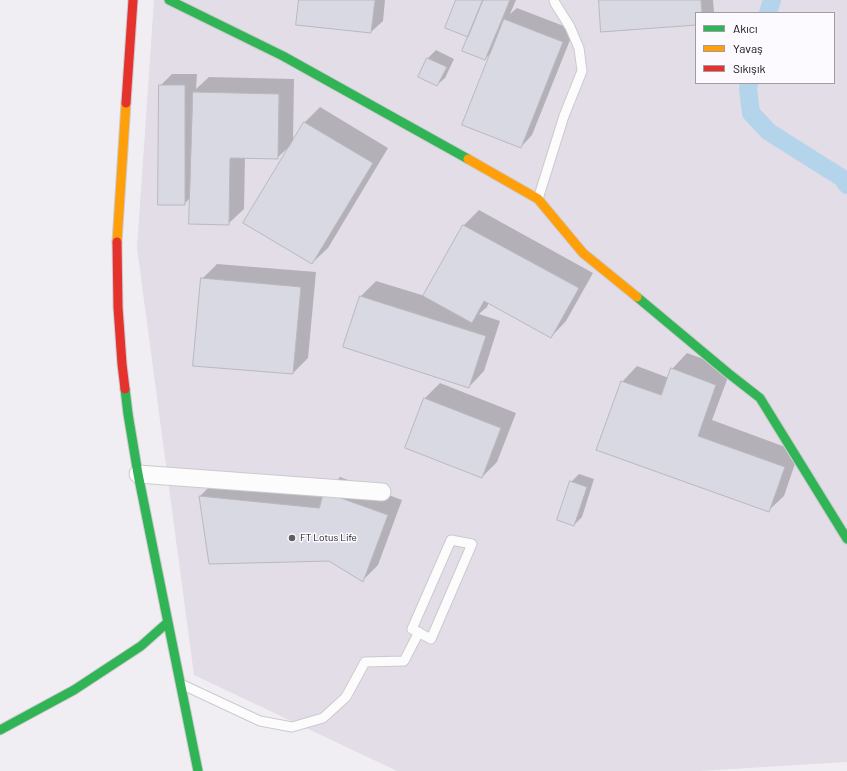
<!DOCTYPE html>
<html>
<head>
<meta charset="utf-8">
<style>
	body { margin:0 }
	#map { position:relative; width:847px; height:771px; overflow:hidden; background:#f0eef3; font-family:Barlow,sans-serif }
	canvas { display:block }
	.legend { position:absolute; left:695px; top:12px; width:140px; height:72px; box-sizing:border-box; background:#fcfaff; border:1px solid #9e9da1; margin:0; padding:5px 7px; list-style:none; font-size:12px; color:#121114 }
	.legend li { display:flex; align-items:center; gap:8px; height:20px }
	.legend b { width:20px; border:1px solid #9e9da1 }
</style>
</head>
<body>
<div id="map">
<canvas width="847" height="771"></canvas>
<ul class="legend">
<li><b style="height:5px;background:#30b455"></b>Akıcı</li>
<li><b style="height:5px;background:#ff9f0a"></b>Yavaş</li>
<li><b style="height:5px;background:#e5322d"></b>Sıkışık</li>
</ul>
</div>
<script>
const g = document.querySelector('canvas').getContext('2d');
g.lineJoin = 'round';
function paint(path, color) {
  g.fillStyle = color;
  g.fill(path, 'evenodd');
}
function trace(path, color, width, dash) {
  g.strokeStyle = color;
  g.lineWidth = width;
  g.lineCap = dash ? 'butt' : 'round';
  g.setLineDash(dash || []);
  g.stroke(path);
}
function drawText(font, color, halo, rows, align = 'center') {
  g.font = font + ' Barlow,sans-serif';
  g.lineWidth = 3;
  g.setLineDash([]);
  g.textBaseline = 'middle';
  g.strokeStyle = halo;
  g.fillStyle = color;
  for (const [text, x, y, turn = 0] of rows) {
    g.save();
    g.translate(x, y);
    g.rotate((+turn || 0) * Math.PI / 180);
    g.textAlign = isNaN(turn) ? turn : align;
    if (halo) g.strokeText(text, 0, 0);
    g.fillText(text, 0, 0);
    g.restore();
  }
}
const built = new Path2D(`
	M154,0H847V762L699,771H397L194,675L137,248ZM696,13H834V83H696Z`);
const shadow = new Path2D(`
	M300,0H385L383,21L371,32Z
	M457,0H516L510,14L517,8L574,30L532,135L521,147L492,52L485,59L469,37Z
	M600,0H713L714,12L713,13H696V24Z
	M436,50L454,59L445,78L437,85L419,76L428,58Z
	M172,74H197L196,89L209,77L294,79L293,142L305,122L320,107L388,148L328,248L312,263L290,146L277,158L245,157L244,209L228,224L191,197L184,204L160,86Z
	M479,210L593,273L566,321L551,337L489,302L487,307L479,314L500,321L484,371L469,387L345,346L361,296L376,281L425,296L464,225Z
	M217,264L316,272L308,358L293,373L202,279Z
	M687,353L731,369L712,420L799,452L784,496L768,511L622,382L637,366L669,378L672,369Z
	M440,383L516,413L497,462L482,477L425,398Z
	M579,474L594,479L582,517L574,525L571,482Z
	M340,477L402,500L378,565L363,580L330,560L200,496L215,481L326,492Z`);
const canal = new Path2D(`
	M768,13L772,0
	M749,83L748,89L751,113L769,132L842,178L847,185`);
const building = new Path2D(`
	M299,0H375L371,33L296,25Z
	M456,0H483L468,37L445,28Z
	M483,0H510L485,60L462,51Z
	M599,0H701L702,13H696V25L601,32Z
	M504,19L563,42L521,148L462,125Z
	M427,58L447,67L437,86L418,77Z
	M159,85H185V205H158Z
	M193,92L279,94L278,159L230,158L229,225L189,224Z
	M304,122L373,163L312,264L243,223Z
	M463,225L579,288L551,338L484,301L472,323L423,296Z
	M201,278L301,287L293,374L193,366Z
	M360,296L486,336L469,388L343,347Z
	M671,368L716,385L698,436L785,467L769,512L596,450L621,381L661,395Z
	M424,398L501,428L482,478L405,448Z
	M570,481L587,487L574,526L557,520Z
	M324,492L388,515L363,582L329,561L209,564L199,496L319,508Z`);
const lane = new Path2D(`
	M538,199L564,116L582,71L579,48L570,27L555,3L554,0
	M451,540L472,544L431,639L412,629Z
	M183,685L260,721L292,727L323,718L346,697L365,662L404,661L419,632`);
const street = new Path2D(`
	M138,474L382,492`);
const fast = new Path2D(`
	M169,0L283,56L468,159
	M637,297L728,373L760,398L847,539
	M125,389L128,414L138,474L198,771
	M0,730L74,690L141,646L168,622`);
const slow = new Path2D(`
	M468,159L538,199L583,253L637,297
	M117,242L126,103`);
const jam = new Path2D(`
	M126,103L133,0
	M117,242L118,307L122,364L125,389`);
const markers = [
	[292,538,4,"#605e62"]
];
const poiNames = [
	["FT Lotus Life",300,538]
];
paint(built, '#e2dde7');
paint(shadow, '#0003');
trace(canal, '#b3d4eb', 18);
paint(building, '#d8d9e3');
trace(building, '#bab9bd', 1);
trace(lane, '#cccace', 11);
trace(street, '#cccace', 19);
trace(fast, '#cccace', 11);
trace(slow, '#cccace', 11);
trace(jam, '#cccace', 11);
trace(lane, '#fdfcfd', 9);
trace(street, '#fdfcfd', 17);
trace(fast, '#30b455', 9);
trace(slow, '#ff9f0a', 9);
trace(jam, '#e5322d', 9);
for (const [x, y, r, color] of markers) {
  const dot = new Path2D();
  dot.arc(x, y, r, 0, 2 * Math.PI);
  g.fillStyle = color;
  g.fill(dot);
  trace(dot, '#fcfaff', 1.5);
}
drawText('10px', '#121114', '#fcfaff', poiNames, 'left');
</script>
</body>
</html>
